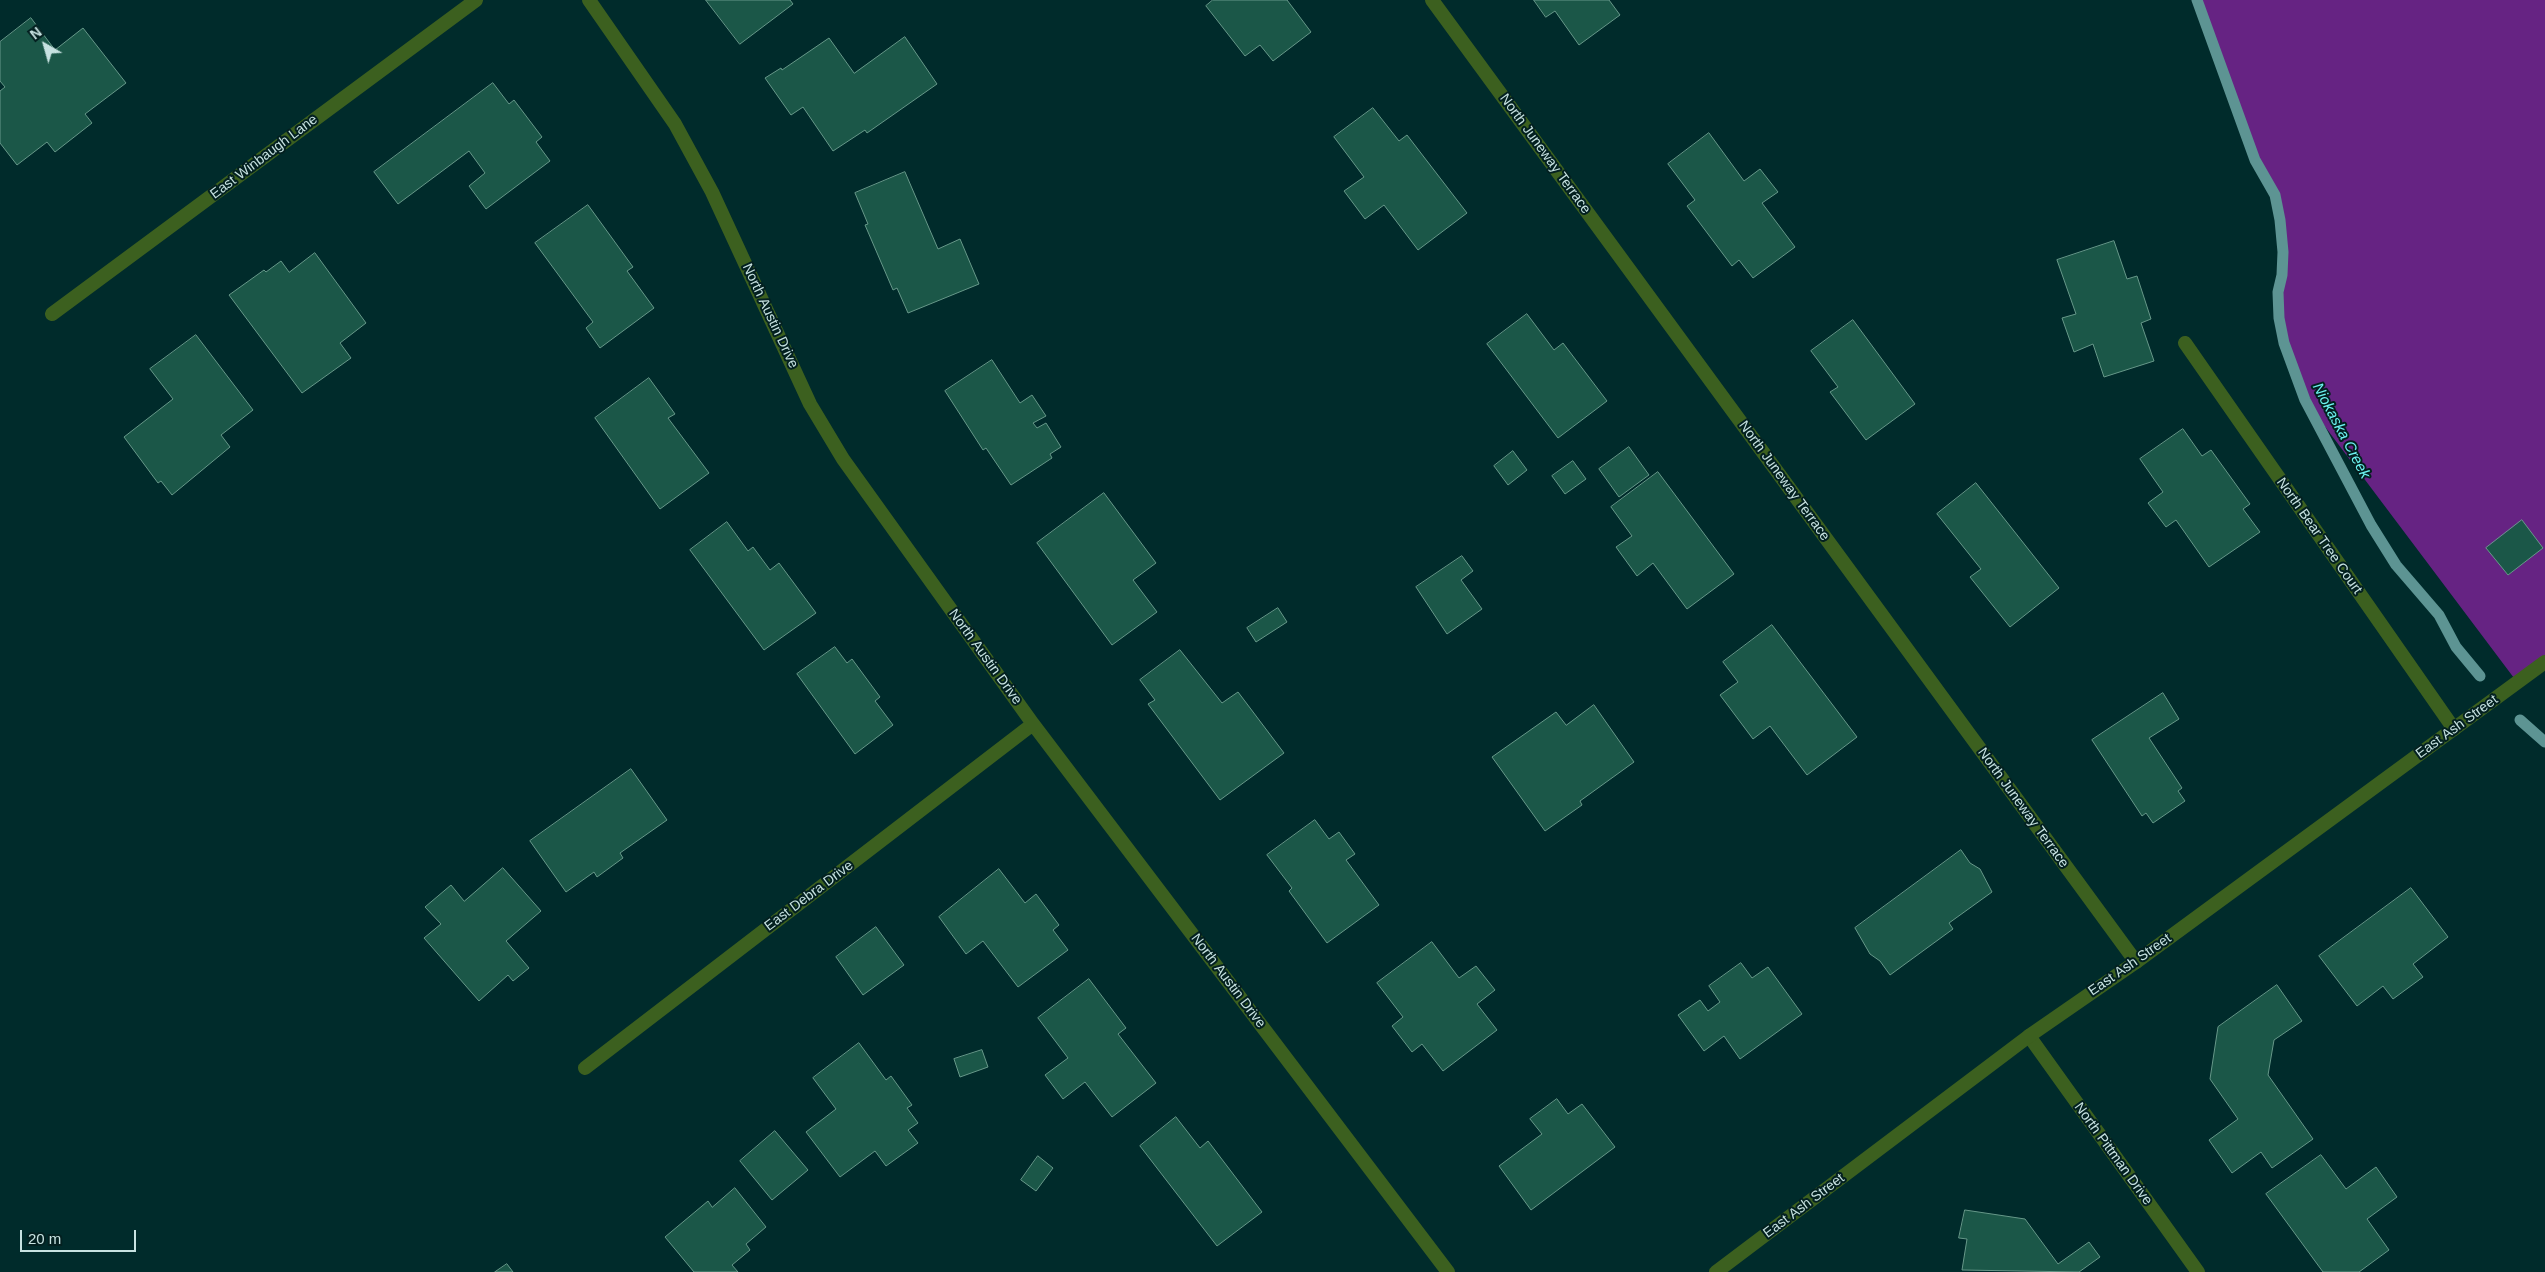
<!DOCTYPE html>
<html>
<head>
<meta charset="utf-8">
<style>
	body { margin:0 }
	#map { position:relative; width:2545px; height:1272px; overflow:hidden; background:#002b2b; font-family:Arial,sans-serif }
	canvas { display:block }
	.north { position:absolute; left:20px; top:20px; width:50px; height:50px; -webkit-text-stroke:4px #032020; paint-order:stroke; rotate:322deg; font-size:14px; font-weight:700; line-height:20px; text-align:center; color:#c7e2e1 }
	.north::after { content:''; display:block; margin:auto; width:18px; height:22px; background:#c7e2e1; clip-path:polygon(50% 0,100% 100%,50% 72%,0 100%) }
	.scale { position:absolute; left:20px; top:1230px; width:116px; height:22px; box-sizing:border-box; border:2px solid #c7e2e1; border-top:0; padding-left:6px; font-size:15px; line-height:18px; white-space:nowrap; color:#c7e2e1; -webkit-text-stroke:4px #032020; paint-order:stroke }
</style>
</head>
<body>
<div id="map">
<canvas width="2545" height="1272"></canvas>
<div class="north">N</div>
<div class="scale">20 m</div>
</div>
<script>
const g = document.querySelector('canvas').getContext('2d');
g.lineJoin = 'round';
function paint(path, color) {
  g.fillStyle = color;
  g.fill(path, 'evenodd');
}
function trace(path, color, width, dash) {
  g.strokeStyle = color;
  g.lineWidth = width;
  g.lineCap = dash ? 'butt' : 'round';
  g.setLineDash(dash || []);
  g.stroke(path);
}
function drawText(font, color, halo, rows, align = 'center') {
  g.font = font + ' Arial,sans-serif';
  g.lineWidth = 4;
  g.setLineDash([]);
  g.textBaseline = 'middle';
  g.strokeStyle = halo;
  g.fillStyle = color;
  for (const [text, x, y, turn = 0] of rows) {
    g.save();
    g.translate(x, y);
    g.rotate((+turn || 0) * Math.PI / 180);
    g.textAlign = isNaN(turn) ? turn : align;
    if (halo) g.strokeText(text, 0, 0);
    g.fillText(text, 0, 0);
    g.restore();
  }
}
const green = new Path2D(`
	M2197,0H2545V662L2517,682L2305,400L2284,343L2279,318L2278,292L2283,252L2280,220L2275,195L2255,160Z`);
const stream = new Path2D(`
	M2197,0L2255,160L2275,195L2280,220L2283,252L2282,275L2278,292L2279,318L2284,343L2305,400L2371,525L2396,565L2439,615L2456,647L2480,676
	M2520,720L2545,742`);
const building = new Path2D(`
	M706,0H790L793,4L740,44Z
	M1213,0H1287L1311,32L1273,61L1260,45L1245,56L1206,6Z
	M1534,0H1609L1620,15L1579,45L1555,11L1546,17Z
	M31,18L55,50L83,28L126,83L85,114L92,123L55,152L47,142L17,165L0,143V91L5,87L0,81V42Z
	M905,37L937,84L867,133L865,130L833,151L803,107L791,115L765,78L781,68L782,70L829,38L854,73Z
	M493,83L509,104L514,100L542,137L536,142L550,161L486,209L469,186L485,173L469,151L398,204L374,172Z
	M1373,108L1399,141L1407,135L1467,213L1418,250L1384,205L1365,219L1344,191L1364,177L1334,137Z
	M1709,133L1744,181L1760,169L1778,192L1762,203L1795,247L1753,278L1739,260L1732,266L1687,206L1695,200L1668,164Z
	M905,172L938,249L960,239L979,284L908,313L897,288L893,290L865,225L868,224L855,193Z
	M588,205L633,267L627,271L654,308L600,348L586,328L593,322L535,243Z
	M2114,241L2127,279L2137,276L2151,319L2141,323L2154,361L2104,377L2093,344L2074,352L2062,318L2076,314L2057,260Z
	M315,253L366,323L340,343L351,358L302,393L229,295L264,270L266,272L281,261L289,272Z
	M1527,314L1554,350L1563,343L1607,401L1558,438L1487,344Z
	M1853,320L1915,404L1866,440L1830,392L1838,387L1811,351Z
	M196,335L253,410L221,435L230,447L172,495L161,481L158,483L124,437L173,399L150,369Z
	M992,360L1020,403L1032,395L1046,416L1033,423L1037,428L1046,423L1061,447L1050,454L1052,458L1011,485L986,448L983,450L945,391Z
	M649,378L675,414L668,418L709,473L660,509L595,418Z
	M2183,429L2202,456L2211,450L2250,504L2243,509L2260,532L2209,567L2176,520L2166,527L2148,503L2163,492L2140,459Z
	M1629,447L1649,475L1619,497L1599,469Z
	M1513,451L1527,470L1508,485L1494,466Z
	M1573,461L1586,479L1565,494L1552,476Z
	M1658,472L1734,574L1687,609L1653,563L1637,576L1616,547L1632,536L1611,507Z
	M1976,483L2059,588L2010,627L1970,577L1981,569L1937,514Z
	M1104,493L1156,563L1133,580L1157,612L1112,645L1037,543Z
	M2522,520L2543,548L2508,575L2486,548Z
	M727,522L748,551L753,547L770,570L779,563L816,613L764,650L690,550Z
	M1462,556L1473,571L1461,580L1482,609L1447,634L1416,587Z
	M1278,608L1287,622L1256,642L1247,628Z
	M1772,625L1857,737L1807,775L1770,726L1753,739L1720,695L1738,682L1723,662Z
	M835,647L847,663L852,659L880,697L875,701L893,725L855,754L797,674Z
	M1180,650L1222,703L1238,692L1284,753L1220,800L1148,704L1155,700L1140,680Z
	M2163,693L2179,719L2149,738L2182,788L2178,791L2185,801L2153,823L2146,813L2142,816L2092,740Z
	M1594,705L1634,762L1580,801L1582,805L1545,831L1492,757L1556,712L1566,725Z
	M631,769L667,820L620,853L623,858L597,877L594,872L566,892L530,841Z
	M1315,820L1329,839L1339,832L1355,854L1346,860L1379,905L1327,943L1289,891L1292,888L1267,855Z
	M1961,850L1970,863L1980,869L1992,892L1949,923L1953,929L1890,975L1880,961L1870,954L1855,928Z
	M503,868L541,911L506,941L529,968L513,981L508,975L479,1001L424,938L441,924L425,907L451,885L464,901Z
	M999,869L1025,903L1036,894L1059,925L1053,930L1068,950L1018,987L983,941L966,954L939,917Z
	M2411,888L2448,937L2413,964L2423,977L2393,999L2383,986L2357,1006L2319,956Z
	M876,927L904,965L863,995L836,957Z
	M1432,942L1459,978L1476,966L1495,990L1477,1004L1497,1030L1443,1071L1422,1044L1412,1052L1392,1026L1403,1017L1377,983Z
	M1741,963L1752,978L1768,967L1802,1014L1740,1059L1724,1036L1704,1051L1678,1015L1700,1000L1708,1011L1720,1002L1709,986Z
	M1089,979L1126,1028L1118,1034L1156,1083L1112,1117L1085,1082L1063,1099L1045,1075L1068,1058L1038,1018Z
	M2277,985L2302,1021L2274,1040L2268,1075L2313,1139L2272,1168L2261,1152L2232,1173L2209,1140L2238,1119L2210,1079L2218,1027Z
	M859,1043L886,1080L891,1076L912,1105L907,1108L918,1123L908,1130L918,1143L886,1166L875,1151L840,1177L806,1132L836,1109L813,1078Z
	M982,1050L988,1067L960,1077L954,1059Z
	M1557,1099L1568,1114L1582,1104L1615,1147L1531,1210L1499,1166L1542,1134L1530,1119Z
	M1176,1117L1200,1148L1208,1141L1262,1212L1217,1246L1140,1146Z
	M775,1131L808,1170L772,1200L740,1161Z
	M2321,1155L2346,1189L2376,1167L2397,1197L2367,1219L2389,1250L2359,1272H2323L2266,1194Z
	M1038,1156L1053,1168L1036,1191L1021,1180Z
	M735,1188L766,1227L746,1244L750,1250L732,1265L738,1272H694L665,1237L708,1201L712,1207Z
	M1965,1210L2025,1219L2058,1264L2089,1242L2100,1257L2079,1272L1962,1270L1967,1239L1959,1238Z
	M507,1264L513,1272H495Z`);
const minor = new Path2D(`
	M589,0L675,124L712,192L810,404L843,459L1033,724L1448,1272
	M1432,0L2136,962
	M52,314L476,0
	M2185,343L2454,729
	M2029,1036L2198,1272
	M585,1068L1033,724`);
const tertiary = new Path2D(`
	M1716,1272L2029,1036L2136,962L2545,662`);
const streetNames = [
	["North Juneway Terrace",1545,154,54],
	["East Winbaugh Lane",264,157,-37],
	["North Austin Drive",770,316,65],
	["North Juneway Terrace",1784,481,54],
	["North Bear Tree Court",2319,536,55],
	["North Austin Drive",985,657,54],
	["East Ash Street",2457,727,-36],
	["North Juneway Terrace",2023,808,54],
	["East Debra Drive",809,896,-37],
	["East Ash Street",2130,965,-35],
	["North Austin Drive",1228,981,53],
	["North Pittman Drive",2113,1154,54],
	["East Ash Street",1804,1206,-37]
];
const waterNames = [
	["Niokaska Creek",2341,431,62]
];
paint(green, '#662383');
trace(stream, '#5d9493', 11);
paint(building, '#1b5748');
trace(building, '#669889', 1);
trace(minor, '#3c601f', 14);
trace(tertiary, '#3c601f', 14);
drawText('14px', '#c7e2e1', '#032020', streetNames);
drawText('italic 15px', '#6cf3f0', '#032020', waterNames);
</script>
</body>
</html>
